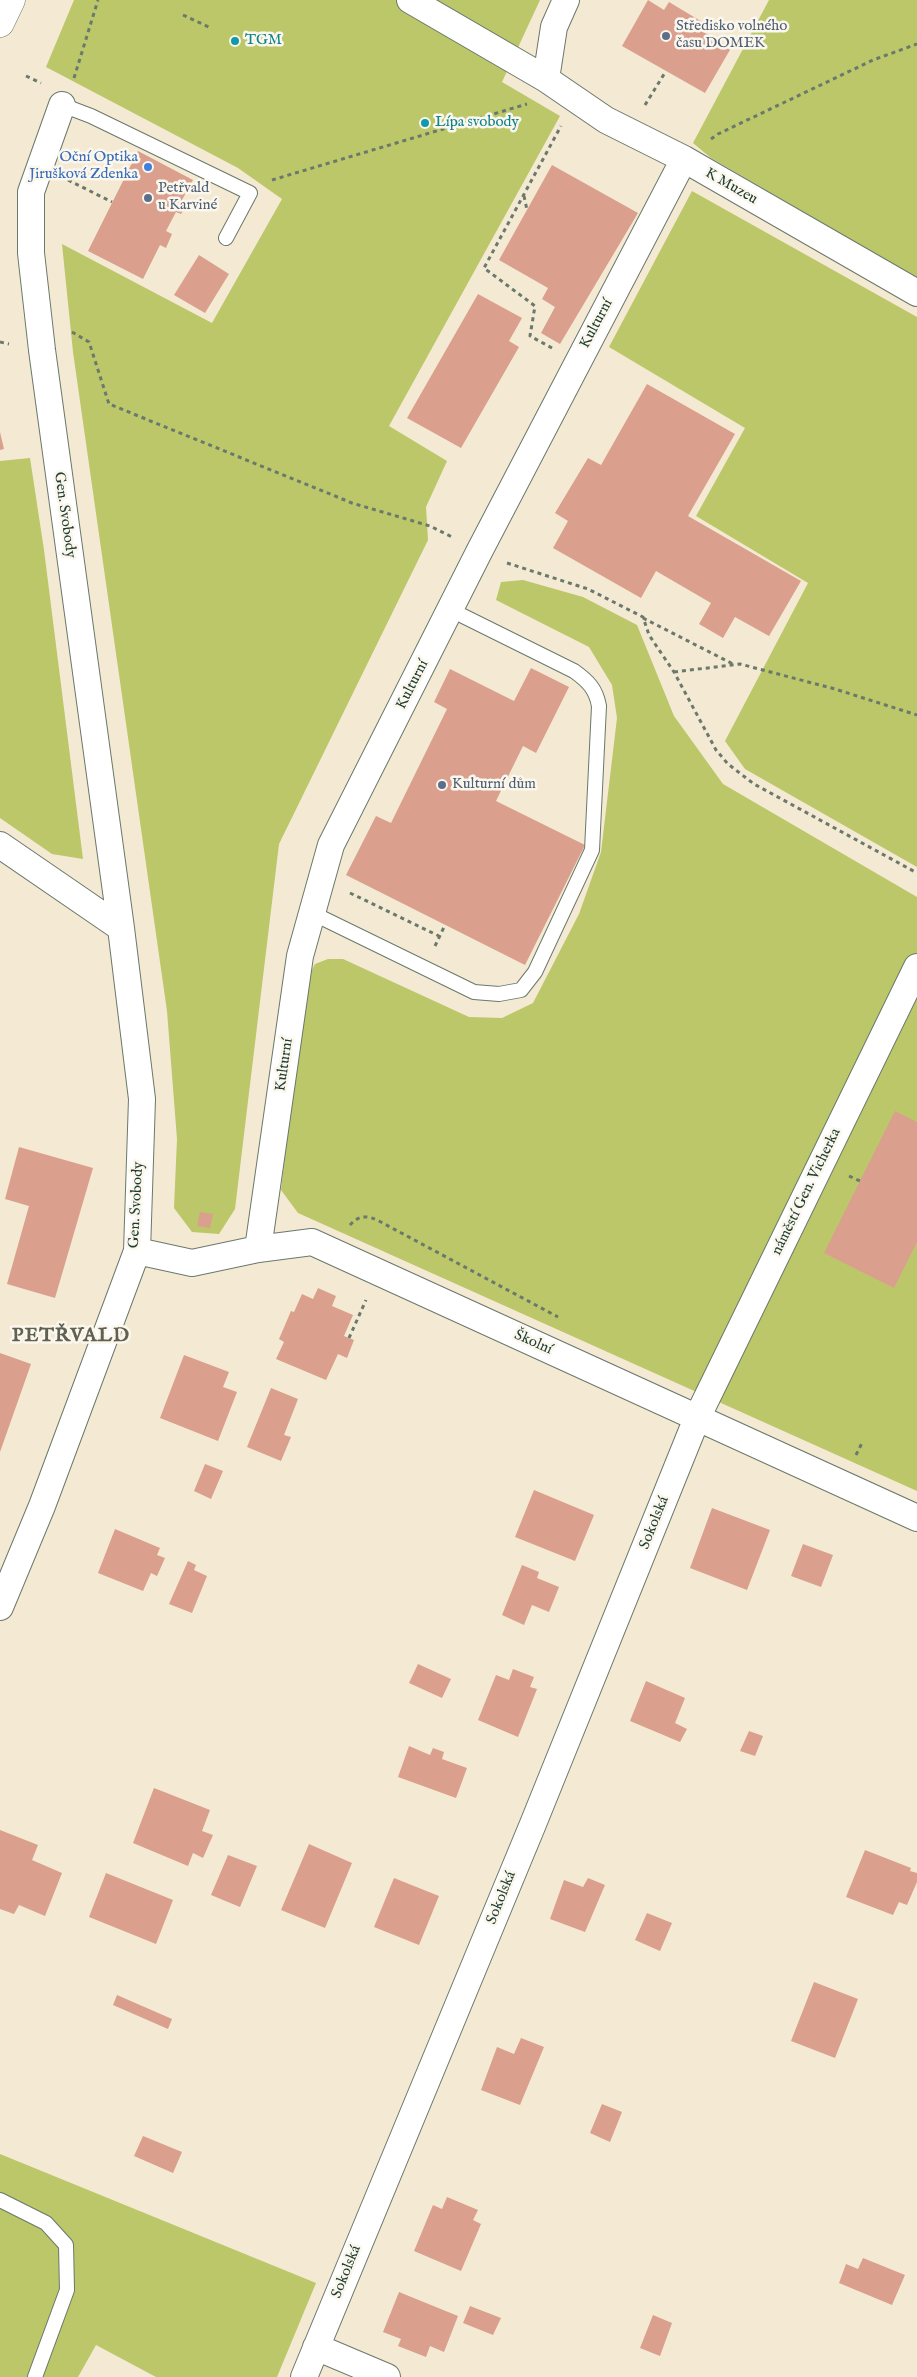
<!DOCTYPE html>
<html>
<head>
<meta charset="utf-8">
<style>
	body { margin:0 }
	canvas { display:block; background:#f4e9d2 }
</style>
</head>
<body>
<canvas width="917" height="2377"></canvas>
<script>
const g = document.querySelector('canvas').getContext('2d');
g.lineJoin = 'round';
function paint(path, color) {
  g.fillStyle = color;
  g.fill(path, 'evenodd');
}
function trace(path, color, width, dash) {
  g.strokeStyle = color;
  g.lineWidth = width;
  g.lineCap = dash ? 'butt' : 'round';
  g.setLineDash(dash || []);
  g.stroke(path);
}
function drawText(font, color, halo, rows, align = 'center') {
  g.font = font + ' "IM FELL English",serif';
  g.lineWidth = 5;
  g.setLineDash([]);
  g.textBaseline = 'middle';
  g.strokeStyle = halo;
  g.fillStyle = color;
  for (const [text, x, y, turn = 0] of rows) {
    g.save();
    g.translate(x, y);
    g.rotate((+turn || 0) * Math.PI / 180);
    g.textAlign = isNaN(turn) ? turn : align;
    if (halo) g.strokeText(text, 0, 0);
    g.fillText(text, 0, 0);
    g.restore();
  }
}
const green = new Path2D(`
	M74,0H540L502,82L560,116L389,426L447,461L426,507L428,540L279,844L235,1209L219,1234L192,1232L174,1208L177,1139L167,1011L73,352L62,244L212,323L282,199L238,168L46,67Z
	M769,0H917V278L711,158L693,143Z
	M692,191L917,317V867L745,769L725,741L808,583L696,516L745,428L609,347Z
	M30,458L44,550L83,859L52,854L0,818V461Z
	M523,580L583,597L637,625L674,716L723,784L917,897V1491L298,1213L281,1190L304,985L315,964L328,959H343L469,1017L502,1018L533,1003L579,914L601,852L617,718L612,685L589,647L496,600L501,582Z
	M0,2154L316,2283L277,2377H156L96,2345L78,2377H0Z`);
const building = new Path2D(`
	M648,0L664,10L669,2L704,23L700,30L731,48L705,93L622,46Z
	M138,151L193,180L182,200L188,203L181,214L176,212L166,231L172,234L166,248L160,245L143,279L88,251Z
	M552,165L638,213L560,344L541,333L555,307L542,299L548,288L499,260Z
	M199,255L229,274L205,313L174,295Z
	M478,294L522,318L509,341L519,347L461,448L407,418Z
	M647,384L735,434L688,516L801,581L769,636L735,617L723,638L699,624L711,603L656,571L641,598L553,548L568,521L555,513L588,458L601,465Z
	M0,432L4,449L0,450Z
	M531,668L569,687L536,753L523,746L496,801L585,845L525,965L346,875L376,816L391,823L447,709L434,702L450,669L514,701Z
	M895,1111L917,1122V1242L894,1288L824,1253Z
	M19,1147L93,1168L55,1298L7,1284L29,1206L5,1199Z
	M200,1212L213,1214L210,1228L197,1226Z
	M318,1288L336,1296L332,1306L353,1315L344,1336L354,1340L347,1358L338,1354L326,1380L276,1359L284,1342L279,1339L291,1311L294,1312L302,1294L313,1299Z
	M0,1353L31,1364L0,1452Z
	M184,1355L229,1372L223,1387L237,1392L218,1441L160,1418Z
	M271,1388L298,1399L284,1435L291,1437L281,1461L247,1447Z
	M205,1464L223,1471L211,1499L194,1491Z
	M534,1490L594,1515L575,1561L515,1537Z
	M712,1508L770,1530L747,1590L690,1568Z
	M115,1529L160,1548L157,1555L165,1558L157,1576L151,1573L143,1591L98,1573Z
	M803,1544L833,1555L821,1587L791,1576Z
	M188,1561L196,1565L194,1570L207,1576L192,1613L169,1604Z
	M522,1565L539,1572L537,1578L559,1587L549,1612L532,1605L524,1625L502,1615Z
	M418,1664L451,1679L442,1698L409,1683Z
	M513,1669L534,1677L530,1687L537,1689L518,1737L478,1720L496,1675L509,1680Z
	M646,1681L685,1698L675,1723L687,1729L680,1742L630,1721Z
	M749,1731L763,1736L755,1756L740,1751Z
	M409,1746L430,1755L433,1748L444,1752L442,1759L467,1768L456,1798L398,1777Z
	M154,1788L210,1810L202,1831L213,1835L203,1858L193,1853L188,1866L133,1843Z
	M0,1830L38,1845L32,1860L62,1873L45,1916L19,1905L14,1914L0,1909Z
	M309,1844L352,1863L325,1928L281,1910Z
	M865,1850L911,1868L910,1871L917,1873V1882L907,1905L899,1902L893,1915L846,1897Z
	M228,1855L257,1866L240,1907L211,1895Z
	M106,1873L173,1900L156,1944L89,1917Z
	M394,1878L439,1896L419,1945L374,1927Z
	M588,1878L605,1885L585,1932L550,1919L564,1880L583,1887Z
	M647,1913L672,1923L660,1951L635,1940Z
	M814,1982L858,1999L835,2058L791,2041Z
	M117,1995L172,2019L168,2029L113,2005Z
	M521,2038L544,2047L520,2105L481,2090L497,2047L514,2054Z
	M602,2104L622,2112L610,2142L590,2133Z
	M143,2136L182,2152L173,2173L134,2156Z
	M447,2197L478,2210L473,2220L481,2224L461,2271L414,2251L433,2205L442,2209Z
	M863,2258L905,2275L892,2305L839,2283L846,2264L858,2269Z
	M399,2292L458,2316L444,2352L430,2346L426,2357L398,2346L401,2339L383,2332Z
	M470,2306L501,2318L493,2335L463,2323Z
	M653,2315L672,2323L660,2356L640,2348Z`);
const path = new Path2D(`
	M183,15L211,28
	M26,76L41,83
	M74,78L98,0
	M645,105L666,71
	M711,139L718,134L873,60L917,44
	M68,180L112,202
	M272,180L527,104
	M524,196L527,210
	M72,332L89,342L109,404L352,503L430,526L452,537
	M0,342L9,344
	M552,348L530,336L535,306L484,268L561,126
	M507,563L588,589L643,617L649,635L674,672L716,750L728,764L754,784L917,873
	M643,618L733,664
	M674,672L740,664L835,689L917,715
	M350,893L439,936
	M435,946L445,925
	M849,1176L860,1181
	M350,1225C359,1215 367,1215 379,1221L558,1317
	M349,1338L366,1300
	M856,1455L862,1443`);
const service = new Path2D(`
	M62,105L91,116L250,193L226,238
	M312,913L474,992L499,994L521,990L535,972L592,850L599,706C596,689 588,681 574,671L451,610
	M0,2200L46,2223L66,2245L67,2290L35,2377`);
const minor = new Path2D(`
	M410,0L546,79L606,120L684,159L917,293
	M546,79L554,27L566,0
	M0,845L121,928
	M258,1249L300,956L331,845L480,550L684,159
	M137,1251L192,1263L258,1249L312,1242L917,1518
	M0,1607L42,1506L137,1251L142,1099L121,928L42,350L31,253V192L62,105
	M316,2347L387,2377
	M304,2377L533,1824L697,1418L917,967`);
const primary = new Path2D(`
	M0,23L11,0`);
const markers = [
	[666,36,5,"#5c6f8a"],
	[235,41,5,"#0f9aa8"],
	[425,123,5,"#0f9aa8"],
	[148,167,5,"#3f7fe0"],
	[148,198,5,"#5c6f8a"],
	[442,785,5,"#5c6f8a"]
];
const serviceNames = [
	["Středisko volného",676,27],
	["času DOMEK",676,44],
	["Petřvald",158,189],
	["u Karviné",158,206],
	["Kulturní dům",452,785]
];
const cultureNames = [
	["TGM",245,41],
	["Lípa svobody",435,123]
];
const shopNames = [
	["Oční Optika",138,158],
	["Jirušková Zdenka",138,175]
];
const streetNames = [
	["K Muzeu",731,187,30],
	["Kulturní",597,324,-62],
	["Gen. Svobody",64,515,82],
	["Kulturní",413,685,-63],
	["Kulturní",285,1065,-82],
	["náměstí Gen. Vicherka",807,1192,-64],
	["Gen. Svobody",137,1205,-87],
	["Školní",533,1343,24],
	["Sokolská",655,1523,-68],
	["Sokolská",502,1898,-68],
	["Sokolská",347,2272,-68]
];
const districtNames = [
	["PETŘVALD",71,1337]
];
paint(green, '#bbc769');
paint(building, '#daa08d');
trace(service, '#6a796b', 16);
trace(minor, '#6a796b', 28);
trace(primary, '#6a796b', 29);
trace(path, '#6a796b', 3, [4, 4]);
trace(service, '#fff', 14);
trace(minor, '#fff', 26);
trace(primary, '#fff', 28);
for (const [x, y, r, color] of markers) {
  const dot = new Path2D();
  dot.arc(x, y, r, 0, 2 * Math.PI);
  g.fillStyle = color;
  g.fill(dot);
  trace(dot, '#fbf7ec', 2);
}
drawText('15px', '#4e5e75', '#fbf7ec', serviceNames, 'left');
drawText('15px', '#0d838f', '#fbf7ec', cultureNames, 'left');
drawText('15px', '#366cbe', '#fbf7ec', shopNames, 'right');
drawText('15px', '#1f3d34', '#fbf7ec', streetNames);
g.letterSpacing = '1px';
drawText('bold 20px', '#606053', '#fbf7ec', districtNames);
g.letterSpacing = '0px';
</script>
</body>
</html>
